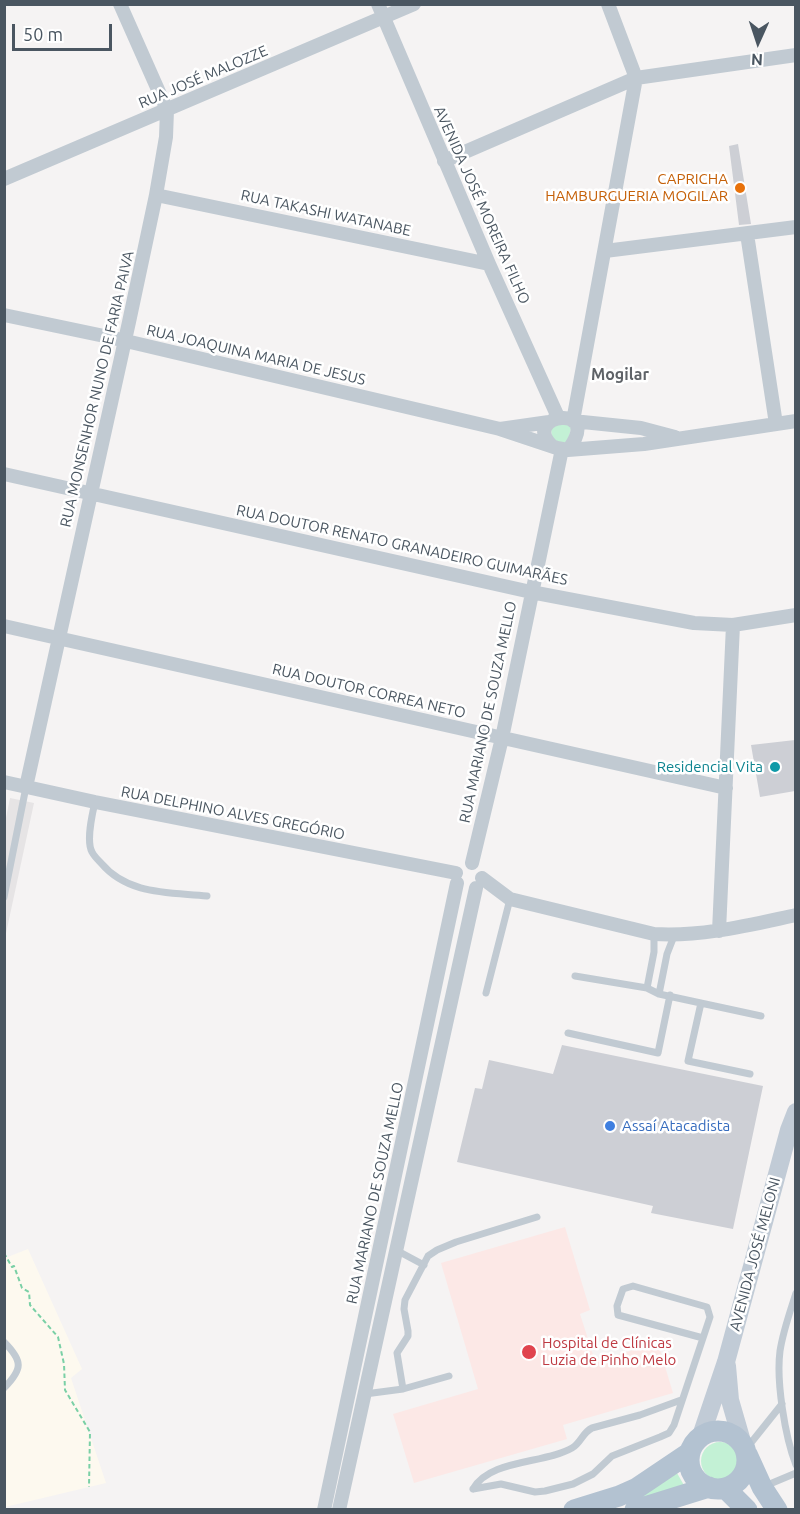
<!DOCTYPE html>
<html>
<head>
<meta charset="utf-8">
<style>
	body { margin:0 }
	#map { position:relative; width:800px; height:1514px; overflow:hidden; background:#f5f3f3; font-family:Ubuntu,sans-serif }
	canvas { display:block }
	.frame { position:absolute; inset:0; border:6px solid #4a5661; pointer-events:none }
	.north { position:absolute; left:728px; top:12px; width:60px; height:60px; -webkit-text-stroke:4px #fff; paint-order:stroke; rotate:183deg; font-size:16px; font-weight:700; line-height:24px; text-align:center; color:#4a5661 }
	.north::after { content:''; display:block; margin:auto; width:21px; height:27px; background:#4a5661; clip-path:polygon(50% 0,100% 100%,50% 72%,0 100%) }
	.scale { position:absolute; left:12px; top:24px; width:100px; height:27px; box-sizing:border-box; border:3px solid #4a5661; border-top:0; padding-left:8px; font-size:18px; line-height:21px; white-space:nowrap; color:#4a5661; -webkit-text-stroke:4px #fff; paint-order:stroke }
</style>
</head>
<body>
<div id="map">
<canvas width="800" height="1514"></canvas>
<div class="frame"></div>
<div class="north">N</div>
<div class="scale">50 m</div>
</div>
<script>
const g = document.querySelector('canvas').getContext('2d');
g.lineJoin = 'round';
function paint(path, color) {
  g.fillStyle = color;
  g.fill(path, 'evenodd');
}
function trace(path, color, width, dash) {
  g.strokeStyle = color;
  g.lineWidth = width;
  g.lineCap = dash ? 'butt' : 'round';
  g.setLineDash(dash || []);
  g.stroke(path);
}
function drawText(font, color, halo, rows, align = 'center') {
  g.font = font + ' Ubuntu,sans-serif';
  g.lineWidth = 5;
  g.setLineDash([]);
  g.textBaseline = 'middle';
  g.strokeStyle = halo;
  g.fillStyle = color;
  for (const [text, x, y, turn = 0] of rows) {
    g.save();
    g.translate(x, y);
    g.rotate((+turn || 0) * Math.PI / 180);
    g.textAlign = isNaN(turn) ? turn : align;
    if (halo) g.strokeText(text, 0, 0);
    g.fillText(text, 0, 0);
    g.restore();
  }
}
const commercial = new Path2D(`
	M28,1249L82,1369L71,1378L106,1483L5,1507V1258Z`);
const education = new Path2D(`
	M10,798L34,803L5,938L4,828Z`);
const medical = new Path2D(`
	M565,1227L590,1310L580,1314L595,1361L658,1343L673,1393L563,1425L567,1439L414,1483L393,1414L478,1389L441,1263Z`);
const green = new Path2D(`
	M566,423L571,428L568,441L562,444L552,439L551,429L553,426Z
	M701 1461a19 19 0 1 1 38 0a19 19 0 1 1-38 0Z
	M677,1473L685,1487L631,1503Z`);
const building = new Path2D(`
	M738,144L751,224L739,225L729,146Z
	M795,740V791L760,797L751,745Z
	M562,1045L763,1086L733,1229L651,1213L653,1206L457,1162L475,1088L482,1089L489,1060L553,1074Z`);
const path = new Path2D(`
	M4,1253L12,1267L14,1266L22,1288L29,1292L30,1305L58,1337L64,1364L65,1390L90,1432L89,1487`);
const lane = new Path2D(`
	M95,802C92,815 86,841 92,852C94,856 98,860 101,863C128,895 168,892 207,896
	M4,897L26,787
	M575,976L647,988L659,994L761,1016
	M647,988L654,952V934
	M486,993L510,899
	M659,994L667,954L674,936
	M701,1003L688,1061L750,1074
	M568,1033L658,1053L670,995
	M396,1250L424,1265
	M796,1293C790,1312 783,1331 780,1351C776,1381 785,1437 796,1465
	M4,1342C23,1361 23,1369 4,1388
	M403,1389L397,1353L408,1336V1331L404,1309L405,1300L428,1256L437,1250L456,1242L537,1217
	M365,1394L403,1389L449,1376
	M746,1449L782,1404
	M765,1486L796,1473
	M473,1489L501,1484L535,1492L545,1491L573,1484L593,1474L612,1456L660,1437L669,1433L674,1425L710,1317L707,1307L633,1286L623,1289L617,1306L618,1315L703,1338
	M473,1489C490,1459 544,1464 572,1448C581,1443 582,1433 592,1428L640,1415L681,1400`);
const street = new Path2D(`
	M378,4L489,264L558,417
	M608,4L636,78L573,421L641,428L675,437
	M444,161L636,78L796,55
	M4,179L414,4
	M156,195L489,264
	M747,234L776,424
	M605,251L796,227
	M4,315L109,337L500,429
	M549,422L500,429L557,448L568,450C605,402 519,414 552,446
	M568,450L644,444L796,421
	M4,474L531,592L694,623L733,625L796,615
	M4,626L726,788
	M4,782L95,802L456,873
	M26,787L129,322L156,195L166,137L167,110L120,4
	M472,863L502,738L562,449
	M482,878L510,899L654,934C702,937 749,925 796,915
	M719,931L733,625
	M324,1510L457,883
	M339,1510L476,888`);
const secondary = new Path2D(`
	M727,1366L730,1400L743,1445
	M701,1436L726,1362L789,1130L796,1112`);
const primary = new Path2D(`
	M689 1460a29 29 0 1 1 58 0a29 29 0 1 1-58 0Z
	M747,1454L762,1487L777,1510
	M725,1488L747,1510
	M574,1510L619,1496L637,1488L689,1453
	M635,1510L709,1487`);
const markers = [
	[740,188,6,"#e8710a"],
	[775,767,6,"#0f9aa8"],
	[610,1126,6,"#3f7fe0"],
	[529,1352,8,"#e0444e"]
];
const streetNames = [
	["RUA JOSÉ MALOZZE",203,77,-23],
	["AVENIDA JOSÉ MOREIRA FILHO",482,205,66],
	["RUA TAKASHI WATANABE",326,213,12],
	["RUA JOAQUINA MARIA DE JESUS",256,355,13],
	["RUA MONSENHOR NUNO DE FARIA PAIVA",97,389,-77],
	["RUA DOUTOR RENATO GRANADEIRO GUIMARÃES",402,545,12],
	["RUA DOUTOR CORREA NETO",369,691,13],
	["RUA MARIANO DE SOUZA MELLO",488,712,-78],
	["RUA DELPHINO ALVES GREGÓRIO",233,813,11],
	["RUA MARIANO DE SOUZA MELLO",375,1193,-78],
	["AVENIDA JOSÉ MELONI",755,1254,-75]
];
const foodNames = [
	["CAPRICHA",728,179],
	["HAMBURGUERIA MOGILAR",728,196]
];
const cultureNames = [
	["Residencial Vita",763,767]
];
const shopNames = [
	["Assaí Atacadista",622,1126]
];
const healthNames = [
	["Hospital de Clínicas",542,1343],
	["Luzia de Pinho Melo",542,1360]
];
const neighbourhoodNames = [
	["Mogilar",620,375]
];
paint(commercial, '#fdf9ef');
paint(education, '#e6e4e5');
paint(medical, '#fce8e6');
paint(green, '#c3f1d5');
paint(building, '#cdcfd5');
trace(path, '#7ad0a6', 2, [4.5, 3]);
trace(lane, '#c1cad2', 7);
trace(street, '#c1cad2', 14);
trace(secondary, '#c1cbd6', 18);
trace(primary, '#b3c2d1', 21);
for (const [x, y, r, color] of markers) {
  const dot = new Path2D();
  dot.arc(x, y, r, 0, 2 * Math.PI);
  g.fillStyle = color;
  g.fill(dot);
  trace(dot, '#fff', 2);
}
drawText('15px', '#4a5661', '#fff', streetNames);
drawText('15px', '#c56008', '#fff', foodNames, 'right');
drawText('15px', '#0d838f', '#fff', cultureNames, 'right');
drawText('15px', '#366cbe', '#fff', shopNames, 'left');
drawText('15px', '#be3a42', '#fff', healthNames, 'left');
drawText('bold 16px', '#5f6368', '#fff', neighbourhoodNames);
</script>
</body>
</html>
